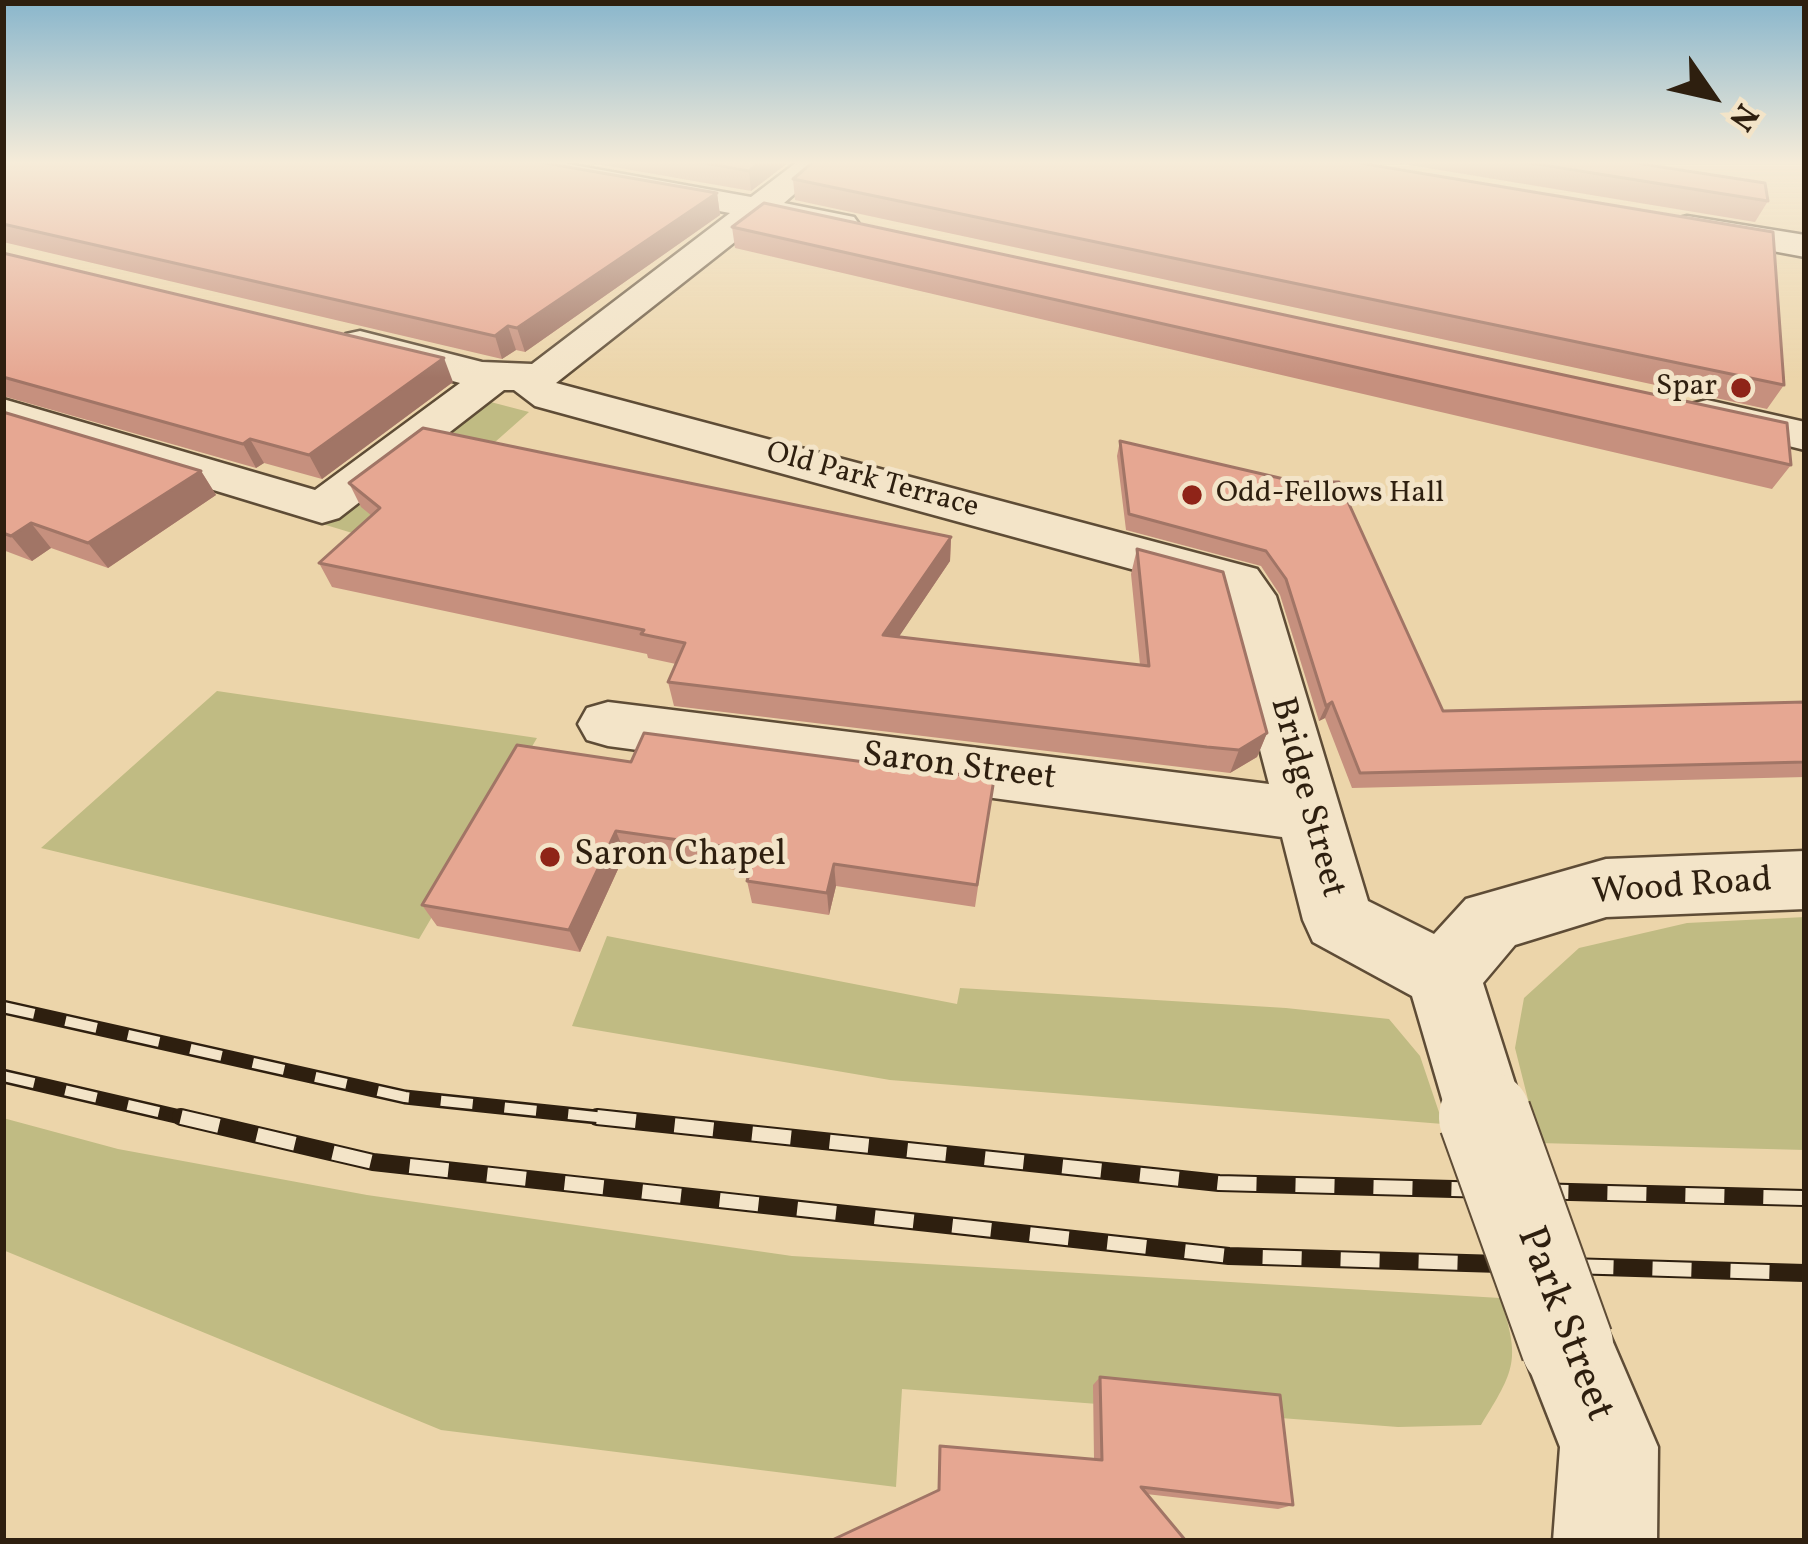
<!DOCTYPE html>
<html>
<head>
<meta charset="utf-8">
<style>
	body { margin:0 }
	#map { position:relative; width:1808px; height:1544px; overflow:hidden; background:#ecd5aa; font-family:Vollkorn,serif }
	canvas { display:block }
	.frame { position:absolute; inset:0; border:6px solid #2e1f0f; pointer-events:none }
	.north { position:absolute; left:1652px; top:36px; width:120px; height:120px; -webkit-text-stroke:9px #f3e4c8; paint-order:stroke; rotate:124deg; font-size:33px; font-weight:700; line-height:48px; text-align:center; color:#2e1f0f }
	.north::after { content:''; display:block; margin:auto; width:42px; height:54px; background:#2e1f0f; clip-path:polygon(50% 0,100% 100%,50% 72%,0 100%) }
</style>
</head>
<body>
<div id="map">
<canvas width="1808" height="1544"></canvas>
<div class="frame"></div>
<div class="north">N</div>
</div>
<script>
const g = document.querySelector('canvas').getContext('2d');
g.lineJoin = 'round';
function paint(path, color) {
  g.fillStyle = color;
  g.fill(path, 'evenodd');
}
function trace(path, color, width, dash) {
  g.strokeStyle = color;
  g.lineWidth = width;
  g.lineCap = dash ? 'butt' : 'round';
  g.setLineDash(dash || []);
  g.stroke(path);
}
function drawText(font, color, halo, rows, align = 'center') {
  g.font = font + ' Vollkorn,serif';
  g.lineWidth = 10;
  g.setLineDash([]);
  g.textBaseline = 'middle';
  g.strokeStyle = halo;
  g.fillStyle = color;
  for (const [text, x, y, turn = 0] of rows) {
    g.save();
    g.translate(x, y);
    g.rotate((+turn || 0) * Math.PI / 180);
    g.textAlign = isNaN(turn) ? turn : align;
    if (halo) g.strokeText(text, 0, 0);
    g.fillText(text, 0, 0);
    g.restore();
  }
}
const green = new Path2D(`
	M483,400L529,412L382,542L316,522Z
	M217,691L537,738L419,939L41,848Z
	M1805,917V1150L1539,1143L1515,1048L1524,998L1579,948L1687,923Z
	M607,936L957,1004L960,988L1286,1008L1389,1019L1420,1056L1443,1124L890,1080L572,1026Z
	M3,1118L118,1149L367,1195L792,1256L1500,1298C1521,1360 1515,1370 1481,1425L1398,1427L902,1389L896,1487L441,1430L3,1250Z`);
const minor = new Path2D(`
	M491,162H557L751,197L797,162H831L784,203L854,217L859,224L854,231L842,234L764,219L556,383L1257,569L1276,596L1368,901L1434,934L1466,899L1606,859L1805,851V909L1606,917L1515,945L1483,983L1525,1115L1513,1143L1484,1155L1455,1143L1412,996L1313,942L1303,920L1282,837L608,746L587,740L578,724L587,708L608,702L1269,784L1219,593L535,406L514,390H504L339,518L322,523L3,426V399L315,490L460,383L346,352L340,343L346,334L360,331L482,362L532,364L730,213L506,171Z
	M1687,216L1805,235V257L1675,233L1670,226L1675,219Z
	M1707,400L1805,422V450L1691,422L1685,413L1691,404Z
	M1567,1298L1600,1312L1658,1447L1657,1541H1553L1560,1447L1520,1345L1534,1312Z`);
const railFar1 = new Path2D(`
	M3,1007L405,1097L625,1120
	M3,1076L193,1120`);
const rail = new Path2D(`
	M181,1117L373,1162L1229,1256L1805,1273
	M597,1117L1219,1183L1805,1198`);
const minorBridgeFar1 = new Path2D(`
	M1484,1115L1486,1120`);
const minorBridge = new Path2D(`
	M1485,1117L1567,1345`);
const wall = new Path2D(`
	M3,162L717,193L720,215L525,352L516,350L502,359L3,242Z
	M585,162H789L751,191Z
	M1391,162H1629L1768,201L1755,222Z
	M793,179L1784,385L1767,409L795,200Z
	M732,227L1791,465L1772,489L735,248Z
	M3,253L453,382L322,479L264,463L256,468L3,396Z
	M3,412L201,471L216,495L108,568L51,548L32,561L3,550Z
	M1120,441L1297,482L1443,711L1805,702V777L1352,788L1325,718L1319,721L1280,595L1261,566L1126,530L1117,456Z
	M349,483L951,537L950,561L899,636L1140,665L1131,574L1137,549L1267,733L1257,757L1230,773L674,706L668,682L676,664L648,658L647,654L332,587L319,563L372,516L361,507Z
	M631,762L994,779L975,907L836,886L829,915L752,903L747,881L750,872L625,854L580,952L437,926L422,905Z
	M1100,1377L1293,1505L1278,1509L1146,1494L938,1490L940,1446L1094,1459L1093,1385Z`);
const shadedWall = new Path2D(`
	M760,162H789L751,191L749,171Z
	M717,193L720,215L525,352L517,328Z
	M508,326L516,350L502,359L495,336Z
	M444,358L453,382L322,479L309,455Z
	M250,439L264,463L256,468L243,444Z
	M201,471L216,495L108,568L88,543Z
	M31,523L51,548L32,561L11,536Z
	M951,537L950,561L884,659L883,635Z
	M1332,702L1325,718L1319,721L1326,706Z
	M1267,733L1257,757L1230,773L1239,750Z
	M616,831L625,854L580,952L569,930Z
	M834,864L836,886L829,915L827,893Z`);
const building = new Path2D(`
	M3,162H539L717,193L517,328L508,326L495,336L3,224Z
	M699,162H760L749,171Z
	M813,162H1354L1773,232L1784,385L793,179Z
	M1524,162H1629L1765,183L1768,201Z
	M764,203L1787,423L1791,465L732,227Z
	M3,253L444,358L309,455L250,439L243,444L3,377Z
	M3,412L201,471L88,543L31,523L11,536L3,533Z
	M423,428L951,537L883,635L1149,666L1137,549L1223,572L1267,733L1239,750L1207,747L668,682L685,643L641,634L644,630L319,563L380,508L349,483Z
	M1120,441L1297,482H1339L1443,711L1805,702V762L1360,773L1332,702L1326,706L1286,579L1266,551L1129,514Z
	M644,733L994,779L977,885L834,864L827,893L747,881L756,851L616,831L569,930L422,905L517,745L631,762Z
	M1100,1377L1280,1395L1293,1505L1141,1487L1186,1541H830L939,1490L940,1446L1102,1460Z`);
const markers = [
	[1741,388,12,"#8f2418"],
	[1192,495,12,"#8f2418"],
	[550,857,12,"#8f2418"]
];
const farPoinames = [
	["Spar",1717,388],
	["Odd-Fellows Hall",1216,495,"left"]
];
const farStreetnames = [
	["Old Park Terrace",872,482,15]
];
const streetNames = [
	["Saron Street",959,769,7],
	["Bridge Street",1305,798,75],
	["Wood Road",1682,889,-4]
];
const poiNames = [
	["Saron Chapel",574,857]
];
const nearStreetnames = [
	["Park Street",1562,1325,69]
];
paint(green, '#c0bb83');
trace(minor, '#5e4c36', 5);
paint(minor, '#f3e4c8');
trace(railFar1, '#2e1f0f', 15);
trace(rail, '#2e1f0f', 18);
trace(railFar1, '#f3e4c8', 10, [32]);
trace(rail, '#f3e4c8', 14, [39]);
trace(minorBridgeFar1, '#5e4c36', 76, []);
trace(minorBridge, '#5e4c36', 96, []);
trace(minorBridgeFar1, '#f3e4c8', 72);
trace(minorBridge, '#f3e4c8', 92);
paint(wall, '#c6907e');
paint(shadedWall, '#a17566');
paint(building, '#e6a792');
trace(building, '#a17566', 3);
const sky = g.createLinearGradient(0, 0, 0, 378);
sky.addColorStop(0, '#89b6cc');
sky.addColorStop(0.43, '#f6ecd9');
sky.addColorStop(1, '#f6ecd900');
g.fillStyle = sky;
g.fillRect(0, 0, 1808, 378);
for (const [x, y, r, color] of markers) {
  const dot = new Path2D();
  dot.arc(x, y, r, 0, 2 * Math.PI);
  g.fillStyle = color;
  g.fill(dot);
  trace(dot, '#f3e4c8', 4.5);
}
drawText('30px', '#2e1f0f', '#f3e4c8', farPoinames, 'right');
drawText('30px', '#2e1f0f', '#f3e4c8', farStreetnames);
drawText('36px', '#2e1f0f', '#f3e4c8', streetNames);
drawText('36px', '#2e1f0f', '#f3e4c8', poiNames, 'left');
drawText('42px', '#2e1f0f', '#f3e4c8', nearStreetnames);
</script>
</body>
</html>
